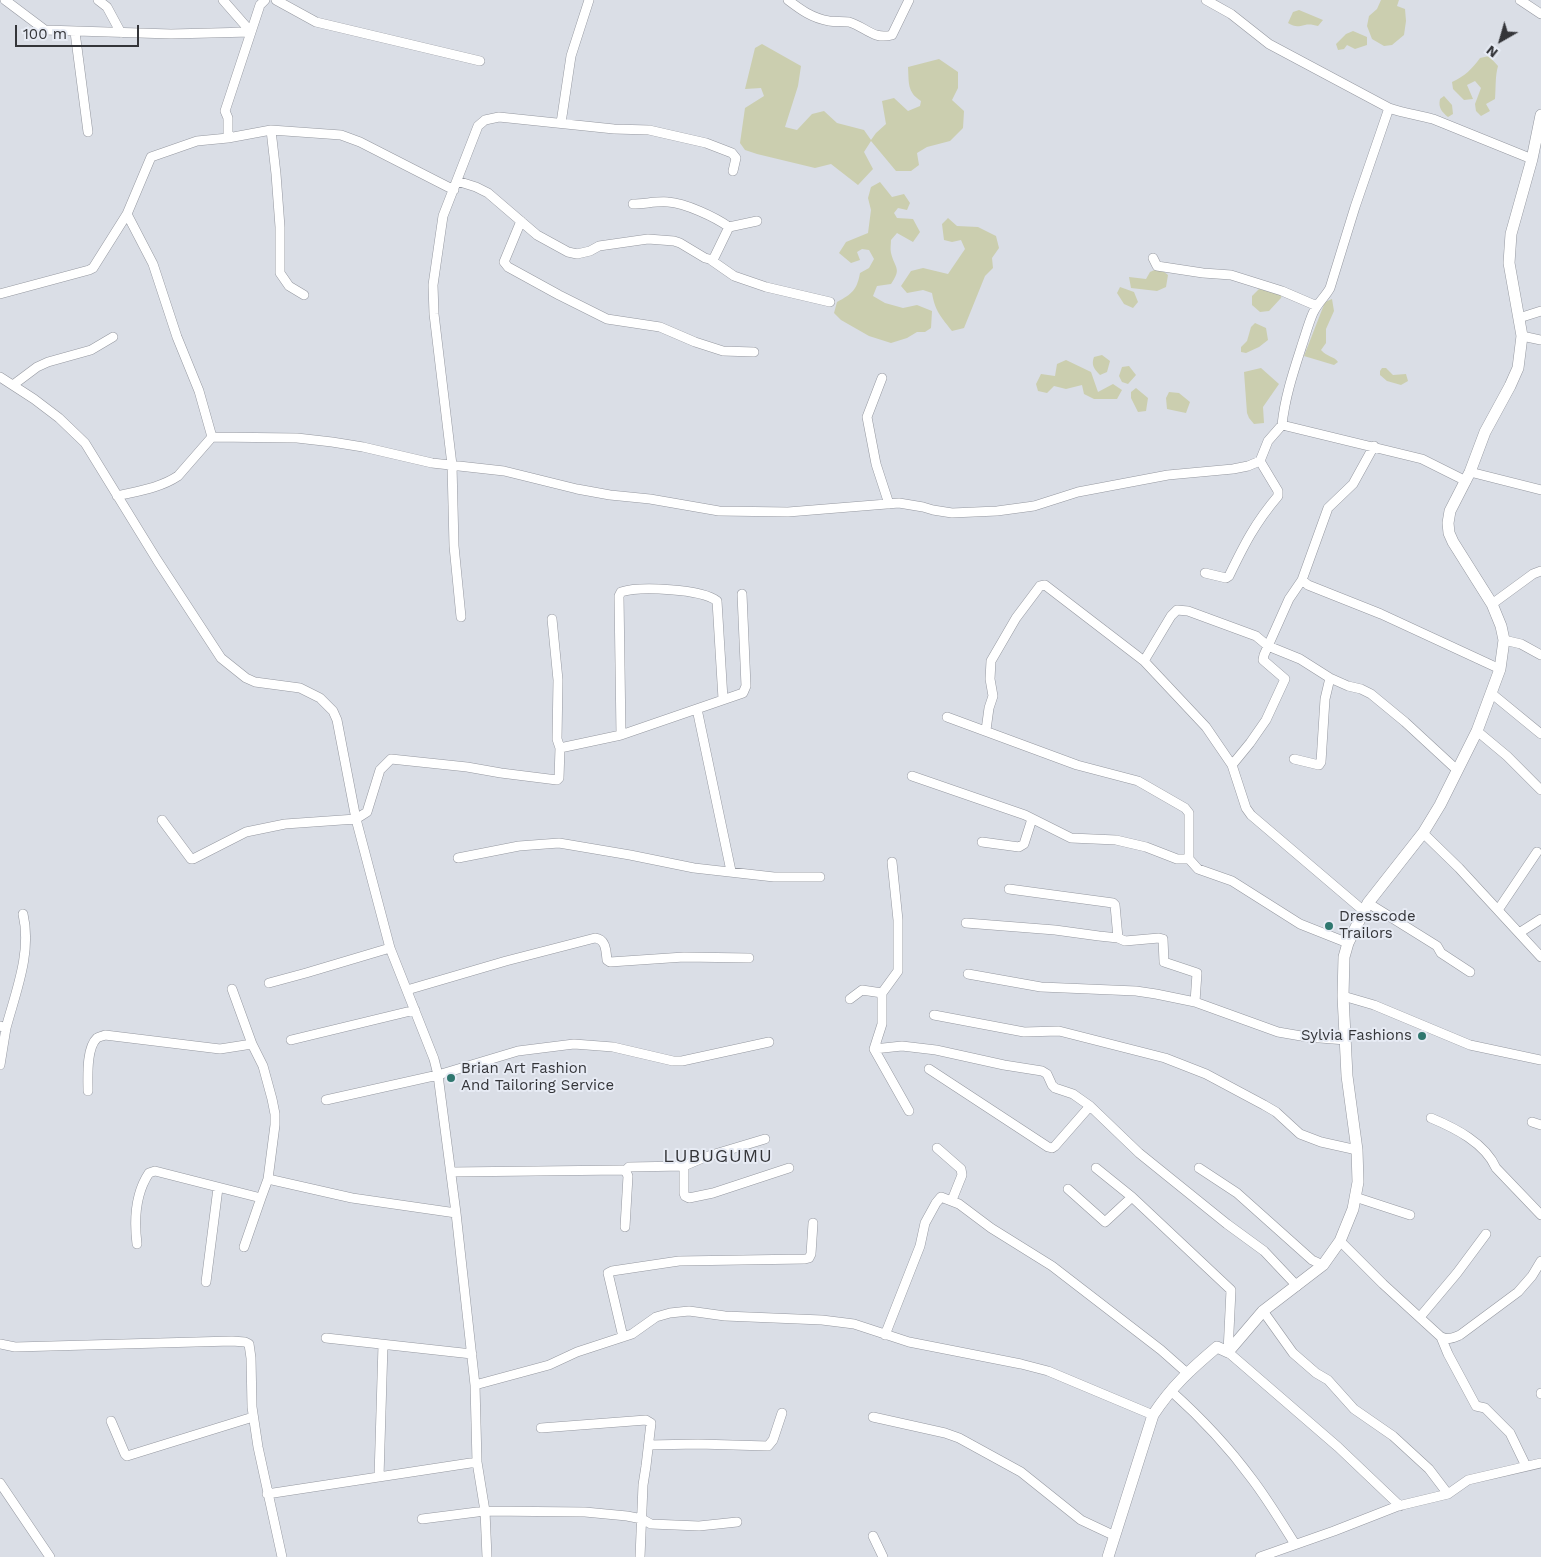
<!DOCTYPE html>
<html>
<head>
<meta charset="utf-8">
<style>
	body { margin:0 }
	#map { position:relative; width:1541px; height:1557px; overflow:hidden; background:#dadee6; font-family:"Work Sans",sans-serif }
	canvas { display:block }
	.north { position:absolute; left:1476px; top:15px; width:50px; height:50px; -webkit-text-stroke:4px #e7ebf4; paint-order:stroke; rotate:218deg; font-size:14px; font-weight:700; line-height:20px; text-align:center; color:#343539 }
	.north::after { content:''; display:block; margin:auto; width:18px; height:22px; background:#343539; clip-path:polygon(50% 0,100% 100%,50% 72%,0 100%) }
	.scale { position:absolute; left:15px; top:25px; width:124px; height:22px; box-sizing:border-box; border:2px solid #343539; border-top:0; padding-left:6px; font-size:15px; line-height:18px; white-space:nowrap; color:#343539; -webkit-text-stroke:4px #e7ebf4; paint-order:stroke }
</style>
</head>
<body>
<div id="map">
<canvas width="1541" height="1557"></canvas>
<div class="north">N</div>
<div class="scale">100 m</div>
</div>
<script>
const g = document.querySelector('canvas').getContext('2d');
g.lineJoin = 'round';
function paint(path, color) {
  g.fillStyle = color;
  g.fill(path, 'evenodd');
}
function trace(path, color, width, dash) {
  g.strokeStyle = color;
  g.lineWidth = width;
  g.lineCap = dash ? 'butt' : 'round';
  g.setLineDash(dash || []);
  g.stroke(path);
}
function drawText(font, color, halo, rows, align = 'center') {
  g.font = font + ' "Work Sans",sans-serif';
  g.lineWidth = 4;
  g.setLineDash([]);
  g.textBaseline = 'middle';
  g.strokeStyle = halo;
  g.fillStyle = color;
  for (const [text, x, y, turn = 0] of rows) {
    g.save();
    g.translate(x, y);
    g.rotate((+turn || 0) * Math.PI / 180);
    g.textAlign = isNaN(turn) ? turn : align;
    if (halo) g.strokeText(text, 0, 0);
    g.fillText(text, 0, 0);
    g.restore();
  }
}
const green = new Path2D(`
	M1381,0H1399L1397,6L1405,9L1406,21L1404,35L1392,45L1384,46L1372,39L1367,26L1369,16L1377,9Z
	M1299,10L1323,20L1318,26C1314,25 1309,24 1305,25C1297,27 1295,27 1288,23L1293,12Z
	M1353,31L1367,37V45L1355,49L1347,45L1344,49L1338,50L1336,44L1346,34Z
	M762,44L801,66L798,86L785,127L797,130L812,114L824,111L837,123L864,130L871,140L876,133L886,124L882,101L894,98L908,111L920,106L921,101C907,92 909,83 908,67L939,59L958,72V88L952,100L964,111L963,128L950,141L927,147L917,153L919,165L911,171H896L871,141L864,152L873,169L858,185L831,164L815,168L757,154L745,150L740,143L745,108L764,96L761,88L745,89L755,48Z
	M1489,56L1498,66C1495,77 1496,87 1495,99L1486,104L1490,111L1481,116L1476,111L1475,104L1481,88L1475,81L1467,85L1473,99L1464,100L1453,89L1452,82C1465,76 1472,69 1480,58Z
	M1444,96L1452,105L1453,114L1448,117C1442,112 1438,108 1440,99Z
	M880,182L892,197L904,194L910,203L907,210L898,208L894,213L897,218L913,219L920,232L913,242L897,233L891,240C891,244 890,249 891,253C895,269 902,268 891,284L877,286L873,296L885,303L903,308L917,305L932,311L931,328L925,332H917L907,338L891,343L869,336L841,320L834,313L837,302C852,294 857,290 860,273L869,268L874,259L869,250L862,249L857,252L860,260L851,263L839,253L846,242L868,233L871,210L868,198L871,187Z
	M948,218L957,226L978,227L996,236L999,248L992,258L993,268L985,276L964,328L952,331C941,317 935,311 932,293L923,290L907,293L901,286L911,271L923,268L948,274L965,249L961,240L952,242L944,240L942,224Z
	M1159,268L1168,275L1166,287L1157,291L1131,288L1129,277L1146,279L1150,272Z
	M1120,287L1134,292L1138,302L1133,308L1124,304L1117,293Z
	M1259,289L1282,294L1281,298L1269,311L1260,312L1252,305V296Z
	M1332,299L1334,311L1326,329V343L1321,350C1327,357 1334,356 1338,362L1334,365L1304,356L1325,302Z
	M1255,323L1266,328L1268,340L1259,347L1246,353L1241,352V347L1247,341L1251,327Z
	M1102,355L1110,361L1107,372L1100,375C1094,369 1091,365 1094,357Z
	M1066,360L1091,372L1098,392L1113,384L1122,390L1117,399H1094L1084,394L1082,385L1066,389L1054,386L1047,393L1038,391L1036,384L1041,374L1055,376L1057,364Z
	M1129,366L1136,375L1128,384L1122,382L1119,376L1122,367Z
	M1261,368L1279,384L1263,407L1264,423L1254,424L1249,418L1247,413L1244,372Z
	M1382,368H1386L1393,375L1406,374L1408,381L1401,385L1387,381L1380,375V371Z
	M1136,388L1148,398L1146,411L1138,412L1131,398V392Z
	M1169,392L1179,393L1190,402L1186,413L1167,409L1166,398Z`);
const minor = new Path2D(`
	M5,0L45,30L171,34L251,32
	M98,0L107,7L121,33
	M223,0L251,32
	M276,0L316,22L480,61
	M788,0C801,10 812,18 829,21C836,22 842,21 849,22C866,27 873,40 892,35L909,0
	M1206,0L1231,14L1269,44L1389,108C1403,113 1418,115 1433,119L1532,159
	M1520,0L1541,14
	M75,32L88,132
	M561,123L571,56L589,0
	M271,130L276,174L280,227V273L289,286L304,295
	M228,138V118L225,111L260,5L265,0
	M457,181L476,187L488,193L537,235L568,252L577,254L590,251L599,246L648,239L674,241L680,243L705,258L713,260L729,227L757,221
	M633,204C644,204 657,201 668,202C685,203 715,217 729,227
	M127,214L153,264L177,337L199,391L212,437
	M521,221L504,262L508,267L559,295L607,319L660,327L695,342L723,351L754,352
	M1153,258L1157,266L1203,273L1231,275L1282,291L1317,306
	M711,260L734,276L766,287L830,302
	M0,294L89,270L93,268L127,214L151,157L197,141L228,138L271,130L341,135L360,142L454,190
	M1519,318L1541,311
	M1522,336L1541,340
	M0,377L34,399L59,418L85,443L157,560L221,658L246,678L255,682L300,688L320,698L333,711L337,720L356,819L390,948L434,1059L438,1075L456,1213L475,1385L477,1462L485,1511L487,1557
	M882,378L867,417L876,464L889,504
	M13,385L37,367L48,362L91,350L113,337
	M1282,425C1285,396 1294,370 1303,342C1306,333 1309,322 1313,313C1318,302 1326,296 1330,288L1355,207L1389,108
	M1374,446L1353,484L1328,508L1302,580L1308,585L1381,614L1500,669
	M1470,472L1541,490
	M117,496C138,491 160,488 178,476L212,437L297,438L332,442L363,447L432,463L504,471L577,489L610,495L650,499L719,511L788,512L899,503L923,507L933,510L952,513L997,511L1034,506L1078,492L1168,475L1233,469L1248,466L1260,461L1268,441L1282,425L1422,459L1466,481
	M1205,573L1226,578L1229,576C1244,545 1255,523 1278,496V491L1260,461
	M1492,604L1533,574L1541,571
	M461,617L454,546L452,465L434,314L433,285L443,216L478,126L485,120L499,117L614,129L649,130L706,143L732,153L736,158L733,171
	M1504,640L1521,644L1541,655
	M1144,661L1171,616L1177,610L1188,611L1256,636L1268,646L1300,659L1330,678
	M1491,693L1541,734
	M697,709L731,871
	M947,717L1077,765L1138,781L1185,808L1189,813V859L1198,869L1232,881L1300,924L1348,943
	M986,730L989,708L993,696L990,679L991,661L1016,618L1040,586L1045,585L1144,661L1206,727L1232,765L1246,808L1251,815L1365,912
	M1477,731L1507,756L1541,790
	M621,735L619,596L621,592C640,586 702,589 717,601L723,699
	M560,748L621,735L743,693L746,686L742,594
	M1294,759L1319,765L1321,762L1325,699L1330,678L1348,686L1361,689L1371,694L1405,722L1457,770
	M1232,765L1250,743L1266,720L1285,679L1263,660L1264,655L1289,599L1302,580
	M912,776L1025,815L1071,838L1116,840L1146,847L1177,859H1189
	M162,820L191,859H193L246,832L285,824L356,819L367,812L380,770L391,759L467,767L501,773L557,780L559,778L560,748L557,739L558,680L552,619
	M1423,833L1459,868L1541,957
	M982,842L1019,847L1024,844L1032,819
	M458,858L519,846L559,843L630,855L694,868L774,877H820
	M892,862L898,920V971L882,993V1024L874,1049L909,1111
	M1009,889L1113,903L1115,905L1118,938
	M1368,903L1437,946L1441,953L1470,972
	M1498,910L1537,852
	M966,923L1055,930L1099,936L1118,938L1125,941L1159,938L1163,939L1164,962L1197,973L1195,1002
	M1519,933L1541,919
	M968,974L1041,987L1136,991L1156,994L1195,1002L1278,1032L1307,1037L1346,1040
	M269,983L306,973L390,948
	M407,990L506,961L595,938C606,939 606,951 607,960L610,962L684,957L749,958
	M1343,996L1374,1005L1470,1045L1541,1060
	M850,999L862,990L882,993
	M934,1015L1024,1032L1059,1031L1165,1058L1206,1074L1264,1105L1276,1112L1300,1134L1321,1142L1357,1150
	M0,1026L6,1028L0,1065
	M6,1028C16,991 32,952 23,914
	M291,1040L415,1010
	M874,1049L902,1046L936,1050L1004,1065L1042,1071L1047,1074L1052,1085L1055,1088L1073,1094L1090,1106L1139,1153L1227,1224L1264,1251L1297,1286
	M929,1069L1048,1147L1052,1148L1055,1146L1090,1106
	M88,1091C88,1078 86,1048 97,1038C98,1037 103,1036 105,1035L220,1049L252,1044
	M326,1100L438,1075L518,1051L574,1044L613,1047L673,1061H682L769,1042
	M1431,1118C1455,1128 1485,1143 1496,1168L1541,1215
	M1532,1122L1541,1125
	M937,1148L961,1169L962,1175L952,1200
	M684,1166V1193L685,1196L689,1198L713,1193L789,1168
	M1096,1168L1132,1197L1231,1290L1228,1352L1338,1447L1400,1506
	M1199,1168L1237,1193L1312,1260L1323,1265
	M625,1171L629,1167L684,1166L705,1157L765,1139
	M451,1172L623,1170L626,1172L628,1176L625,1227
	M268,1179L352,1198L456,1213
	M1068,1189L1105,1222L1132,1197
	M1355,1197L1410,1215
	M1340,1241L1383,1284L1441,1337C1449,1340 1453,1338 1460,1335L1518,1292L1532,1276L1541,1261
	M137,1244C134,1220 135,1194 149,1173L155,1171L261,1198L268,1179L275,1125V1114L272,1099L263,1066L252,1044L232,989
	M244,1247L261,1198
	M206,1282L218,1188
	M1263,1311L1293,1353L1316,1373L1328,1380L1354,1409L1393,1436L1429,1469L1448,1494
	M1420,1317L1457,1273L1486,1234
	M885,1335L920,1246L925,1223L936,1203L941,1197L959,1204L991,1228L1052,1266L1161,1350L1187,1373
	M623,1337L608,1273L612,1271L679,1261L805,1259L809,1258L811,1254L813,1223
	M1441,1337L1448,1354L1476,1406L1485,1408L1510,1433L1526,1466
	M326,1338L472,1354
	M0,1344L15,1347L232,1341L245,1342L249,1344L251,1358L252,1407L258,1447L282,1557
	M475,1385L549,1365L577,1352L632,1334L656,1317L670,1313L689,1311L725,1316L822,1320L854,1324L909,1342L1021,1364L1048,1371L1153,1415
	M1171,1391C1199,1416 1230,1449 1252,1479C1268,1500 1281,1522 1295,1544
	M1541,1393V1394
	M873,1417L945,1433L959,1438L1021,1472L1081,1520L1115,1536
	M111,1421L125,1454L127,1456L253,1417
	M541,1428L646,1420L651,1423L646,1466L643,1485L640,1557
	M649,1445L698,1444L768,1446L773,1440L782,1413
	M379,1477L383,1345
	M0,1483L50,1557
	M267,1494L477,1462
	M422,1519L485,1511L585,1512L627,1516L642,1519L651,1524L699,1526L737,1522
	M873,1536L883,1557
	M1260,1557L1334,1531L1398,1506L1448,1494L1468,1480L1541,1463`);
const tertiary = new Path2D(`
	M1108,1557L1153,1415C1172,1386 1191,1369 1217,1347L1228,1352L1263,1311L1323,1265L1340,1241L1353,1209L1358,1182L1357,1150L1347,1076L1343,996L1344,957L1348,943L1368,903L1423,833L1440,805L1477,731L1500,669L1504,640L1501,626L1492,604L1453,542L1449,533L1448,523L1450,511L1470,472L1485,432L1510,386L1518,368L1522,336L1509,263L1511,234L1532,159L1541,115`);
const markers = [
	[1329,926,5,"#2f776f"],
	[1422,1036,5,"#2f776f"],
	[451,1078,5,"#2f776f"]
];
const poiNames = [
	["Dresscode",1339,917],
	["Trailors",1339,934],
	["Sylvia Fashions",1412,1036,"right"],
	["Brian Art Fashion",461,1069],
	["And Tailoring Service",461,1086]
];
const quarterNames = [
	["LUBUGUMU",718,1157]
];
paint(green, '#cbceaf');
trace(minor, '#9598a0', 10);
trace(tertiary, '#9598a0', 12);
trace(minor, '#fff', 9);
trace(tertiary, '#fff', 11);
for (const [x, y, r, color] of markers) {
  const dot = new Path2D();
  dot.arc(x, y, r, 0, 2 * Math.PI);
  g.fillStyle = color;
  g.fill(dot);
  trace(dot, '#e7ebf4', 2);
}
drawText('15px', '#343539', '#e7ebf4', poiNames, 'left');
g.letterSpacing = '1px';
drawText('18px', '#343539', '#e7ebf4', quarterNames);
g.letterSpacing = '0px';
</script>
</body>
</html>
